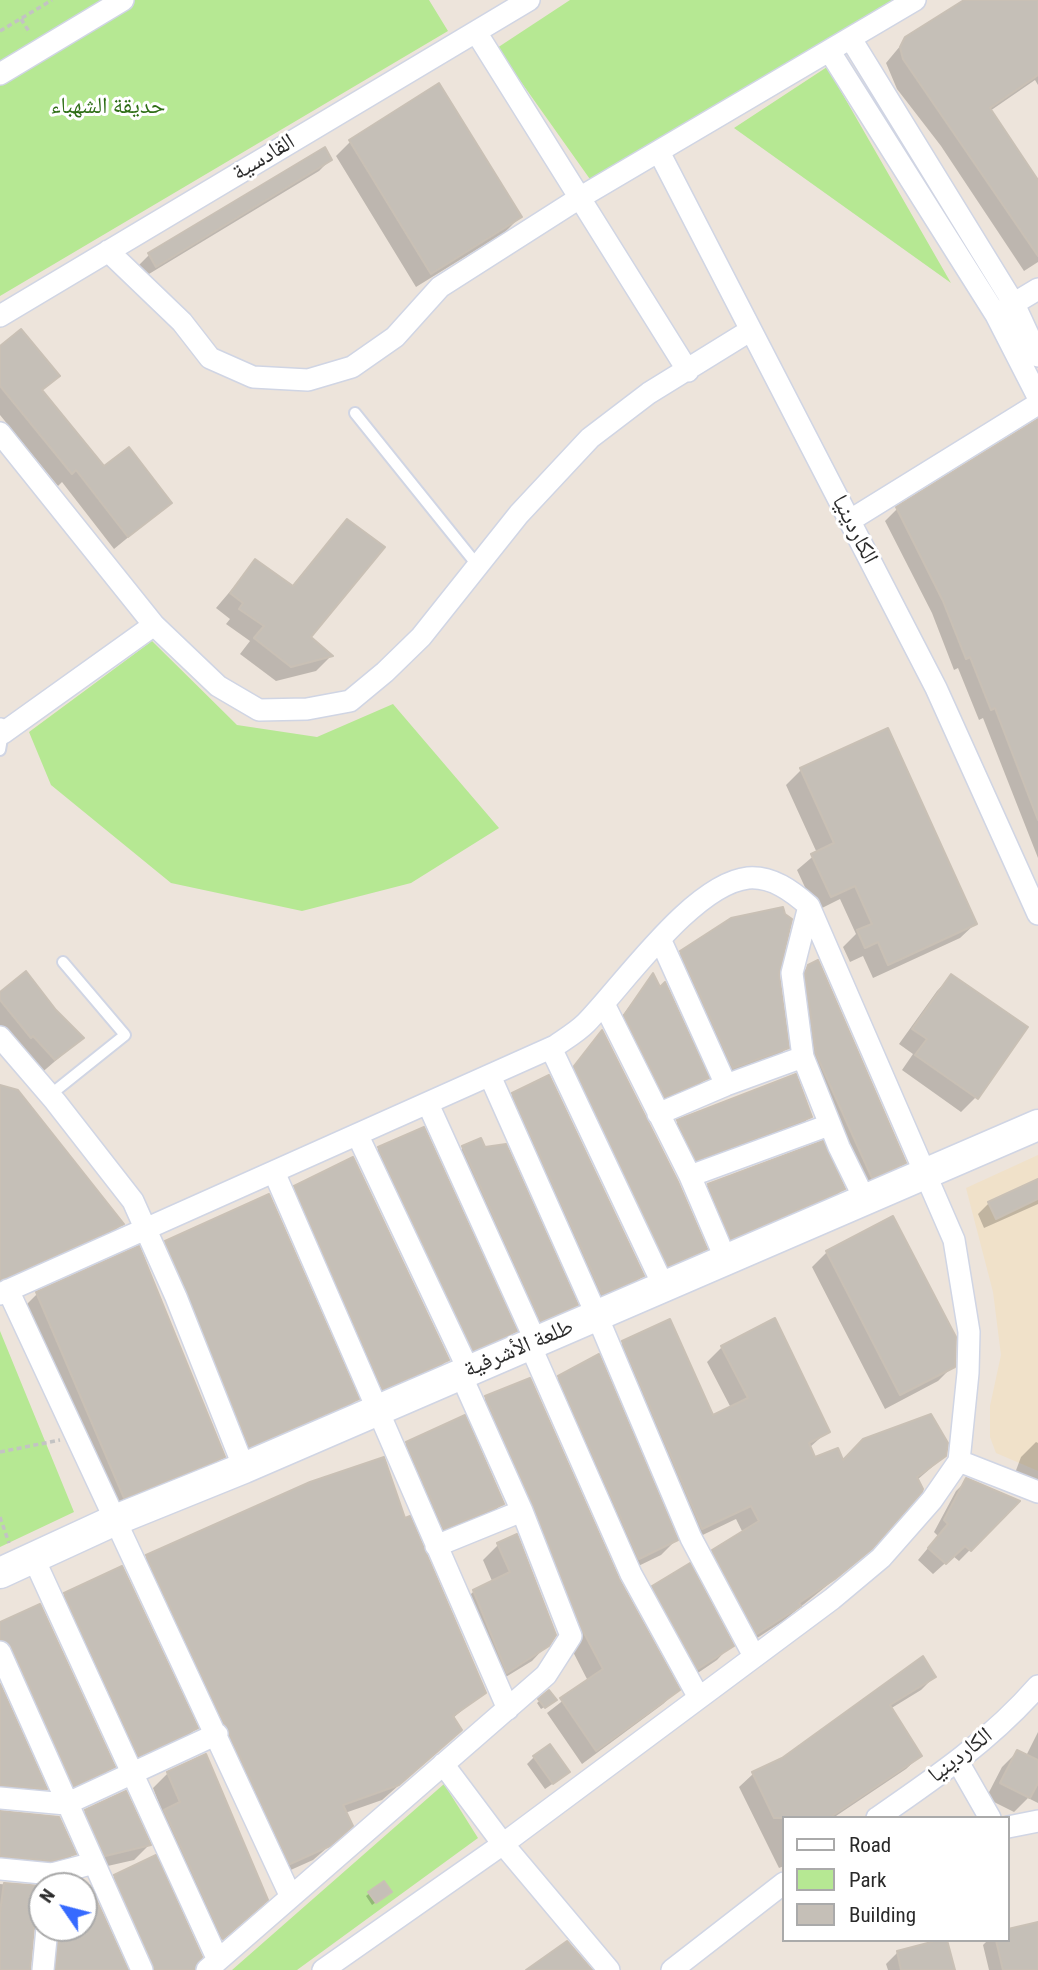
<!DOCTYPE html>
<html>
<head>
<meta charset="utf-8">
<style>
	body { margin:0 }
	#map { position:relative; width:1038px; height:1970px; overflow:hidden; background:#ede4db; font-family:"Roboto Condensed",sans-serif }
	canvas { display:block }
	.legend { position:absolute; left:782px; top:1816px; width:228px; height:126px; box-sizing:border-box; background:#fff; border:2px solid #aaa; margin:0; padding:9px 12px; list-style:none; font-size:21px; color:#2a2a2a }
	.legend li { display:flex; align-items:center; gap:14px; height:35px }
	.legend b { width:35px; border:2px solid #aaa }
	.north { position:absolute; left:28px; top:1872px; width:70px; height:70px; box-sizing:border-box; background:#fff; border:2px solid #aaa; border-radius:50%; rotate:305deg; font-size:19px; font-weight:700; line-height:28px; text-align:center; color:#2a2a2a }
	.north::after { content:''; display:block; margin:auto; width:24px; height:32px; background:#366aff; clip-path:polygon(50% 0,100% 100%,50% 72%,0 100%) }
</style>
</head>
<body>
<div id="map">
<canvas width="1038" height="1970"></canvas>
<ul class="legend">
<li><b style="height:9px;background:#fff"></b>Road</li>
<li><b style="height:19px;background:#b6e893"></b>Park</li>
<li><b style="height:19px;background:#c5bfb7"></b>Building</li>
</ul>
<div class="north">N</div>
</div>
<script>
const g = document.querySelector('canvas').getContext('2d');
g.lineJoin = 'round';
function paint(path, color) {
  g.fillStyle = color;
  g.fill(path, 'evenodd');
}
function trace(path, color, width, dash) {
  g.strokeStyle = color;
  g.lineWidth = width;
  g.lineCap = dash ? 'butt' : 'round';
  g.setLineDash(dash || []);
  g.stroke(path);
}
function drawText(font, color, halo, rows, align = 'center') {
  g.font = font + ' "Roboto Condensed","Noto Naskh Arabic",sans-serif';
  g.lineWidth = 6;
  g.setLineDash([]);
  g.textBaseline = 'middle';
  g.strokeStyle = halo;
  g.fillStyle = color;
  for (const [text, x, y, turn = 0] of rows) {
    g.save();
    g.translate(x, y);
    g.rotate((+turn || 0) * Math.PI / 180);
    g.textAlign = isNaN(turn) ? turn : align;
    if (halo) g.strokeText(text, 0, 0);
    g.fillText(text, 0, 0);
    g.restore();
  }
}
const education = new Path2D(`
	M1038,1155V1471L996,1453L990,1437V1406L1001,1355L993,1292L966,1188Z`);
const green = new Path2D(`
	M0,0H429L448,31L0,296Z
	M570,0H897L592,182L497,48Z
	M827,67L951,283L734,128Z
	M152,641L237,725L317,737L393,704L499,828L411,883L302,911L171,883L51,785L29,732Z
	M0,1331L74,1512L0,1547Z
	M444,1784L478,1838L297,1970H232Z`);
const shadow = new Path2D(`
	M967,0H1038V85L1035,80L990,111L1038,183V262L1024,271L941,146L897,89L886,63L906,39Z
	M351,141L520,217L505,232L416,287L336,156Z
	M324,149L330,160L319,171L144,277L138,266L149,255Z
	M0,349L57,376L41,391L104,469L170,503L114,549L62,482L58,486L0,415Z
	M1038,428V858L983,718L979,720L958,668L954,670L932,613L885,521L897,509Z
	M347,521L308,638L331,656L316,671L276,681L240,654L250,641L226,624L230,619L216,608L255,562L291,587Z
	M888,730L975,924L960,938L873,978L863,956L850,962L843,947L856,934L840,899L816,911L797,870L817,853L786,785L801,770Z
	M681,952L777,974L787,1048L776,1058L722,1078L670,963Z
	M809,966L904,1162L889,1177L856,1192L802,1069L793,982Z
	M652,976L706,1078L695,1089L654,1107L614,1027Z
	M951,976L976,1097L961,1112L902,1070L913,1054L899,1044L937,991Z
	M0,994L55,1011L82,1038L32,1081L0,1049Z
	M602,1033L705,1249L694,1260L657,1276L564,1078Z
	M794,1076L810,1117L798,1128L685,1170L666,1133L678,1122Z
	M0,1087L122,1224L107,1239L0,1287Z
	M513,1095L642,1276L630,1288L590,1305L501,1107Z
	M480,1140L576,1304L563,1317L528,1332L451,1160L463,1148Z
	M379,1148L515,1331L503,1343L461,1360L367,1160Z
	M1038,1181V1204L984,1228L978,1214L989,1203Z
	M708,1185L843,1189L831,1201L719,1249L697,1197Z
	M295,1187L447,1360L432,1375L368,1403L280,1202Z
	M166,1242L357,1399L342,1414L235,1460L151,1257Z
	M138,1249L223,1456L208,1471L109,1511L22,1309L37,1294Z
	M827,1252L953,1366L938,1381L885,1409L812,1267Z
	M623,1343L713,1417L731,1408L707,1362L722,1347L828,1431L809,1448L814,1459L843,1462L945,1456L917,1480L871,1547L855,1563L783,1621L742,1648L698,1566L713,1551L743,1533L736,1519L686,1543L608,1358Z
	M559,1377L676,1540L661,1555L624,1573L544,1392Z
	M486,1398L617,1580L678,1690L663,1704L582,1764L547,1713L588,1681L570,1646L472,1412Z
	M1036,1442L1038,1443V1491L1012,1481L1021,1457Z
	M407,1443L502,1504L487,1518L429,1542L392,1458Z
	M967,1480L1017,1502L959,1561L953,1556L933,1574L918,1560L938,1536L934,1532L956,1491Z
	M498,1545L547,1645L532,1661L491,1686L459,1606L474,1591L492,1581L483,1560Z
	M147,1557L484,1692L453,1718L460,1730L445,1745L382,1800L345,1813L336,1840L313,1860L275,1877L132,1571Z
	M653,1587L731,1645L717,1660L683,1683L638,1602Z
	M65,1594L196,1728L181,1743L124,1769L50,1609Z
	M0,1625L113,1766L98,1781L59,1799L0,1667Z
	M923,1658L934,1677L921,1690L890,1709L920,1756L906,1769L833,1818H784V1866L779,1868L739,1787L753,1774L783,1759Z
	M0,1688L45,1789L30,1803L0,1801Z
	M549,1692L551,1703L541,1709L537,1703Z
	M1038,1732V1803L1028,1798L1014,1812L986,1798L1002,1767L1017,1752L1026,1756Z
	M534,1757L561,1778L545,1789L527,1764Z
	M168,1773L251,1914L207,1952L150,1827L163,1813L153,1788Z
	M86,1811L149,1845L134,1860L90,1870L71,1826Z
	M0,1813L74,1854L59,1868L0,1872Z
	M115,1876L193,1970H135L100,1891Z
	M383,1883L386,1895L372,1905L366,1896Z
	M0,1884L42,1888V1928H84V1890L126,1970H44L41,1932L32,1929L29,1970H0Z
	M1038,1923V1970H989L983,1945L988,1940H1008Z
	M897,1953L953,1970H888L886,1964Z`);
const building = new Path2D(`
	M964,0H1038V75L990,108L1038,180V256L903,59L900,47L905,37Z
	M439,83L522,217L431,274L349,140Z
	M325,147L332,160L156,267L148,253Z
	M21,329L60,376L42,390L104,466L129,447L172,503L128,537L76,470L72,474L0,386V346Z
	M1038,419V820L995,708L991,710L970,657L966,659L943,601L896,507Z
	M347,519L385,547L311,637L333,656L291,667L254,638L264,626L239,609L243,603L230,593L255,559L293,586Z
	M888,728L977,924L888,965L878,942L865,948L857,930L872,924L855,886L831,897L811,854L834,843L800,768Z
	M783,907L785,914L792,919L779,974L789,1048L733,1068L680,951L731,918Z
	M818,960L906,1163L872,1178L816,1054L805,974L808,965Z
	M26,971L56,1010L84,1038L55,1060L33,1036L31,1038L0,1000V992Z
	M653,973L660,987L665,982L709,1078L665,1097L624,1015Z
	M951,974L1028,1027L978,1099L915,1055L927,1039L912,1029Z
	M602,1030L678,1182L707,1249L668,1266L574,1066Z
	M796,1074L812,1117L696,1160L677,1120Z
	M549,1075L644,1276L602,1294L512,1093Z
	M0,1085L18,1090L124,1224L0,1280Z
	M424,1127L517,1331L473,1350L378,1147Z
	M481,1138L485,1147L506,1144L578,1305L541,1321L462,1146Z
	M823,1141L845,1189L731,1239L708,1184Z
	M353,1157L449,1360L383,1389L294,1186Z
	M1038,1179V1199L996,1219L988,1202Z
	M269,1194L359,1399L250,1447L165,1241Z
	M893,1216L956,1337L955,1367L900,1395L826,1251Z
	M139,1246L225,1457L124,1498L36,1292Z
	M775,1318L830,1432L809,1443L815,1457L838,1448L843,1460L863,1439L931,1414L948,1443L946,1456L917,1477L923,1489L922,1492L872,1549L835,1579L799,1603L801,1606L757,1634L712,1550L759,1521L751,1506L702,1529L622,1341L670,1319L713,1415L748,1398L721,1346Z
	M599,1354L678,1540L639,1559L558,1376Z
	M530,1378L619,1579L680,1690L596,1751L560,1698L603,1669L583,1631L534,1506L485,1396Z
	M465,1415L504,1504L444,1529L406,1442Z
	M384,1457L405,1518L410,1516L486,1693L453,1716L462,1730L399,1785L343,1805L353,1826L330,1846L290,1864L146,1555L310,1482Z
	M966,1478L1020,1501L971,1551L965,1546L946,1564L928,1548L948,1524L944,1520Z
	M517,1534L556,1635L549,1646L507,1673L473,1590L510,1572L497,1543Z
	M690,1563L734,1646L698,1669L652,1586Z
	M122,1566L198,1728L139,1756L64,1593Z
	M40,1604L115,1767L74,1786L12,1647L0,1639V1622Z
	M923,1656L936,1677L890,1705L922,1756L829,1818H774L752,1772L782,1758Z
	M0,1684L47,1789L0,1785Z
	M549,1690L557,1700L545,1708L538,1699Z
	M550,1744L570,1772L553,1784L533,1756Z
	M1017,1750L1038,1760V1783L1030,1798L1000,1783Z
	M206,1754L268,1900L223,1939L164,1810L180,1802L167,1772Z
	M126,1791L151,1845L105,1856L85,1810Z
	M0,1811L59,1817L76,1854L51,1861L0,1856Z
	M156,1855L202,1957L194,1970H155L114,1875Z
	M384,1881L392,1892L376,1903L368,1892Z
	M4,1883L42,1886V1916L34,1927L30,1970H0V1912Z
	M90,1886L128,1970H56L60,1928H84V1888Z
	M1038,1922V1970H1003L996,1940H1008V1929Z
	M939,1940H947L955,1970H901L897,1951Z
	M567,1941L592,1970H526Z`);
const path = new Path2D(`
	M21,19L30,33
	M0,31L52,0
	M0,1452L60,1440
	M0,1517L9,1543`);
const service = new Path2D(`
	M355,413L478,566
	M0,750L3,733
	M50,1095L125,1035L63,962`);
const minor = new Path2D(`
	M476,32L688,371
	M851,39L1014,304L1038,356
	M830,52L996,315L1038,397
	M0,74L123,0
	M659,152L936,688L1038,914
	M108,251L182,322L210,358L253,377L308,380L352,367L395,337L440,287L581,197L915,0
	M1003,310L1038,289
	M0,316L529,0
	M0,433L154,625L218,686L259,710L307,709L350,701L385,672L421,637L519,514L590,438L649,393L751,330
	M849,521L1038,404
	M0,729L3,733L154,625
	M809,906L792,973L803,1057L839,1147L865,1200
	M661,941L726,1085
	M604,1004L690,1176L726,1260
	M0,1037L55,1101L133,1201L176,1297L244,1468
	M551,1048L664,1287
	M490,1076L597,1316L691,1538L754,1656
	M428,1104L536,1342
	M658,1114L726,1085L803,1057
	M358,1136L469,1371
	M274,1172L508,1709
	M690,1176L829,1125
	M8,1290L291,1897
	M0,1294L555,1046C565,1039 577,1032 586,1023C624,984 693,884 748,878C772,876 792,891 809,906L954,1240L969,1332L968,1373L959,1461L932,1500L881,1558L832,1599L503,1844L323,1970
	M530,1345L631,1574L698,1696
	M959,1461L1038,1492
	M436,1546L522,1511
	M34,1559L218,1960
	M0,1652L142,1970
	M958,1762L990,1818
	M443,1764L503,1844L609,1970
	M0,1798L66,1804L217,1734
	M877,1818C935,1778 992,1739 1038,1686
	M1008,1827L1038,1821
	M0,1869L52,1874L94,1863
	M43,1970L47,1928
	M207,1970L546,1675L571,1636L522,1511L461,1375
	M672,1970L784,1883`);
const secondary = new Path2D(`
	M0,1573L113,1521L244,1468L1038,1125`);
const parkNames = [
	["حديقة الشهباء",108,107]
];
const streetNames = [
	["القادسية",264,158,-31],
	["الكاردينيا",854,530,63],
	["طلعة الأشرفية",519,1349,-23],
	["الكاردينيا",961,1756,-38]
];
paint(education, '#f0e1c9');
paint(green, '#b6e893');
paint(shadow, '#0003');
paint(building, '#c5bfb7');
trace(building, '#c9c0b5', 2);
trace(service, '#d0d5e4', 14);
trace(minor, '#d0d5e4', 24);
trace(secondary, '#d0d5e4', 33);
trace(path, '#c3c3c3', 3.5, [5, 3.5]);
trace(service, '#fff', 10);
trace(minor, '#fff', 21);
trace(secondary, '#fff', 30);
drawText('23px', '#2d6d15', '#fff', parkNames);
drawText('23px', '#2a2a2a', '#fff', streetNames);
</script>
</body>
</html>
